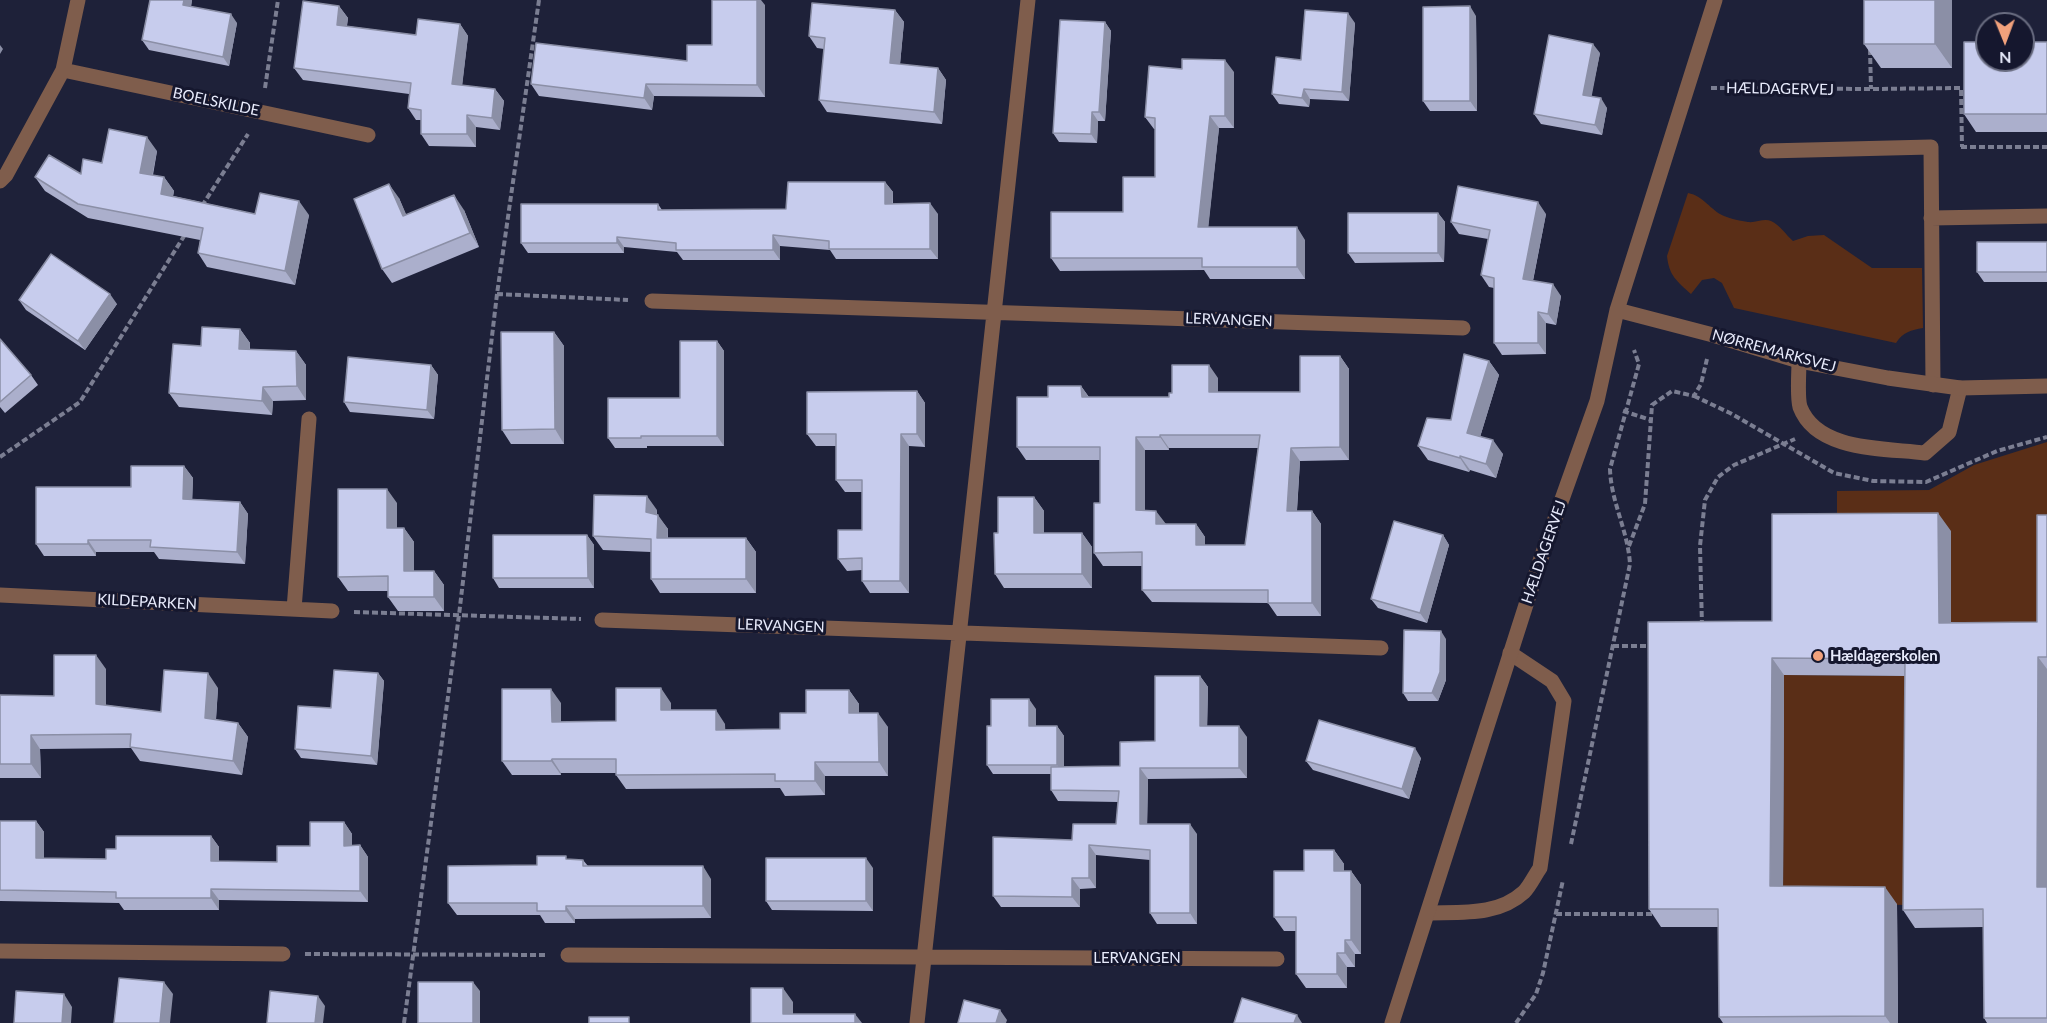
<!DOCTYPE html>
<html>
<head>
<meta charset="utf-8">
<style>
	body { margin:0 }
	#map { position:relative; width:2047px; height:1023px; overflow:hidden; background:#1e2139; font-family:Lato,sans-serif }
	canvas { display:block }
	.north { position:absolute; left:1975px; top:12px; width:60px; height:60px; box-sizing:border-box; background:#15172e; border:2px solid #696c80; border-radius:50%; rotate:179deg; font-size:16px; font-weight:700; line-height:24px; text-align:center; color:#e8ebfc }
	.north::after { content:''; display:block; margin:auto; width:21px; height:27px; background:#f1a17c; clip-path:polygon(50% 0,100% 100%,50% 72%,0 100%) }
</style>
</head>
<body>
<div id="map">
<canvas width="2047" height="1023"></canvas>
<div class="north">N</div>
</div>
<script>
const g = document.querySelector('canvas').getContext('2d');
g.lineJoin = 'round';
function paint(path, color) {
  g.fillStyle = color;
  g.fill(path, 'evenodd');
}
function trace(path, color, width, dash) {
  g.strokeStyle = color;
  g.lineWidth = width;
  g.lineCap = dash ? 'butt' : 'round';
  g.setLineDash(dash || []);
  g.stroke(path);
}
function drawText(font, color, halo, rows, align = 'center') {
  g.font = font + ' Lato,sans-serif';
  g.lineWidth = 6;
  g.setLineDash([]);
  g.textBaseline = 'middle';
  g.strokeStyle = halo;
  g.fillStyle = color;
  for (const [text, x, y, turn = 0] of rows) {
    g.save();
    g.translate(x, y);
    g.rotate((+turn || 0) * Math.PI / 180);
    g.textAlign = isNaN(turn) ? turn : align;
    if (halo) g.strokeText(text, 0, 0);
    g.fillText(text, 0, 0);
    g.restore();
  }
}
const green = new Path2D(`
	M1688,193C1704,196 1710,210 1724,216C1731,219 1741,221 1748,222C1756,223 1764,218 1771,221C1780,225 1786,235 1793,241L1808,236L1824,235L1872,268H1922L1923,328C1911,330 1903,332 1896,343L1734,308L1722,283L1714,278L1702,280L1691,294C1677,281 1669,276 1667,256Z
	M2047,442V640H1951L1837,532V491L1929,490L1974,465Z
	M1784,675L1917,676L1916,905L1783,904Z`);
const path = new Path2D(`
	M1870,49L1871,89
	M265,88L278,0
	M1711,88L1871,89L1961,88L1962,147
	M1961,147H2047
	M202,206L248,134
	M497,294L628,300
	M1694,396L1730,413L1834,473L1873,481L1926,482L1997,451L2047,437
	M1623,411L1651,420
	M0,457L80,402L186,233
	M1629,546L1645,504L1652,405L1672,391L1694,396L1701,384L1707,359
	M354,612L581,619
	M1702,626L1700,546L1705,500L1718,477L1734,465L1795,439
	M1613,646H1651
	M1571,844L1630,564C1628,531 1611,502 1610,469L1639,364L1634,350
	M1556,914H1653V910
	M305,954L547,955
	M404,1023L459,615L497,294L539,0
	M1516,1023L1536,994L1543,973L1563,880`);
const service = new Path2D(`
	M1767,151L1931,147L1933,385
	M1931,218L2047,216
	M1799,361C1799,373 1797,397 1800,407C1817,452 1886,448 1925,453L1949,432L1960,388
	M1428,913C1462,912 1498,916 1524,892C1530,886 1535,875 1540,868L1564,701L1552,681L1510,653`);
const minor = new Path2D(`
	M63,70L368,135
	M0,181L6,175L63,70L78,0
	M652,301L1463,328
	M0,595L332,611
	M294,609L309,419
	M602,620L1381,648
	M0,951L283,954
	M568,955L1277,959
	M917,1023L1028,0`);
const tertiary = new Path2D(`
	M1617,310L1713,335L1799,361L1888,378L1960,388L2047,386
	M1392,1023L1540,561L1597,401L1617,310L1715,0`);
const wall = new Path2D(`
	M150,0H192L191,6L237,23L229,66L149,50L142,40Z
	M1952,0V68H1881L1864,44Z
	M765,5V97L654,96L652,110L539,96L531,84L687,61L712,45Z
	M339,6L348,18L347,26L416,35L460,24L468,36L462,85L495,89L504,101L500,130L476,127V147L429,146L421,134V120H416L408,108L409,94L303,80L294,68Z
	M895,10L904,22L900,64L938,68L946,80L942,124L827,112L819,100L824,49L817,48L809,36Z
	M1476,16L1477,111H1430L1423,101Z
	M1105,22L1111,31L1105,121H1098L1097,143L1059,142L1053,133Z
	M1355,23L1349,101L1310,99L1309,107L1279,104L1272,94L1301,60Z
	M2047,42V132H1976L1964,114Z
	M1600,53L1591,96L1607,108L1602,135L1541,124L1534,114Z
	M1182,69L1234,72V128H1219L1208,227L1305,240V279H1210L1204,270L1060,271L1051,258L1123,212L1155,177V129H1154L1145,117Z
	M157,151L153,175L164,177L174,191L173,196L255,214L309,215L295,285L207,267L198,253L200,240L88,218L45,191L35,177L81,174L102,163Z
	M885,182L893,192V204L938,214V259H836L830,250L780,246V260H683L677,252L624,247V253H528L521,243L658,204L662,210L786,209Z
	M399,198L406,215L464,210L479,247L392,283L382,269Z
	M1438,213L1445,222L1444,262L1355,263L1348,253Z
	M1546,214L1533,281L1561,296L1556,325L1546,323V354L1502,355L1494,343V288L1489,287L1481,275L1488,239L1459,234L1451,222Z
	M2047,242V282H1984L1977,272Z
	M19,300L117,304L85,350L26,310Z
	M240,329L250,343V350L296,351L306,365V400L273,401L272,415L179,407L169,393L201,346Z
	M554,332L564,346V444H511L502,430Z
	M0,339L31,375L38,385L5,413L0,407Z
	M717,341L724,351V446H647V448H615L608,438L680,398Z
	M1340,356L1349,369V460L1300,461L1297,511H1312L1321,524V616H1277L1268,603L1152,602L1142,590V566H1103L1094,553L1100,503V460H1026L1017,447L1048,397L1081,386L1089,397H1169L1172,393L1218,378V392H1300ZM1169,448H1258L1245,545H1205V537L1196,524H1166L1145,511V450H1169Z
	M1489,361L1499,375L1480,437L1503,454L1496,478L1470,470L1469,472L1428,460L1418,446L1451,420Z
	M431,365L438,375L434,419L350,412L344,402Z
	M917,391L925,403V447L909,446V593H870L862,581V570L847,571L838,559L862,530V492H845L836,480V446H816L807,434Z
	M184,466L193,478L192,499L240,502L248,514L245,564L159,559L154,552H96V556H44L36,544L131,487Z
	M1034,497L1044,511V533H1082L1092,547V588H1004L995,574L998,533Z
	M397,503V528H404L414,542V571H434L444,585V611H398L388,597V591H348L338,577Z
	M657,510V515L668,529V538H746L756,552V593H660L651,579V552L603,550L593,536Z
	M2047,515V1023H1987L1984,1018L1983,927L1915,928L1903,910L1905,676L1784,675L1783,886L1897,904L1898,1023H1723L1719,1017L1718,927H1661L1649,909L1772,621L1951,531V622H2037Z
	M587,535L594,545V588H499L493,578Z
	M1443,535L1449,545L1427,623L1378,608L1371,599Z
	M1446,639V680L1438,701H1408L1403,693Z
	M106,669V705L161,712L218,688L216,720L238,723L248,737L242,775L140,761L131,748L40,749L41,778H0V695L54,696Z
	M378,673L384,681L377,765L301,758L295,749L331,708Z
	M1200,676L1208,687L1207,726L1247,737V778L1148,779L1147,824L1197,834V924H1157L1150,913V860L1096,855V888L1080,889V907H1001L993,896L1072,840L1116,824L1118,802L1058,801L1051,790V774H993L987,765L991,726L1036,709V726H1057L1064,736V767L1120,766L1155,741Z
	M849,690L859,704V713L888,727V776H825V795L785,796L780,788L626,789L616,775V773H561V775H512L502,761L561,703V722L616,721L671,703V710L725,724V730L780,729L806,713Z
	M1421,758L1409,799L1313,770L1306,761Z
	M0,821H36L44,832V858L106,859L116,849L211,836L219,847V861L277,862L310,846L344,822L352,834V846L360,845L368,857V902L219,900V910H124L119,903L0,901Z
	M1334,850L1344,864V871H1351L1361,885V954H1355V967H1347V988H1306L1296,974V931H1284L1274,917L1304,871Z
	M568,860H583L588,866L711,879V918L575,919V923H545L540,915H457L448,903L537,865Z
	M873,868V911L772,910L766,901Z`);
const shadedWall = new Path2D(`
	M184,0H192L190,14L183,5Z
	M757,0H761L765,5V97L757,85Z
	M1935,0H1952V68L1935,44Z
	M339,6L348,18L345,37L337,25Z
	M1470,6L1476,16L1477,111L1470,101Z
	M895,10L904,22L899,75L890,63Z
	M1348,13L1355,23L1349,101L1342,92Z
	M231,14L237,23L229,66L223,57Z
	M1105,22L1111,31L1105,121L1099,112Z
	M460,24L468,36L461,96L452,84Z
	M1593,44L1600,53L1590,105L1583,95Z
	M0,45L3,49L0,54Z
	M1225,60L1234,72V128L1225,116Z
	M938,68L946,80L942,124L934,112Z
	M646,84L654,96L652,110L644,98Z
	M495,89L504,101L500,130L492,118Z
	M1304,89L1310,99L1309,107L1302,98Z
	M1601,98L1607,108L1602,135L1595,125Z
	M1092,112L1098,121L1097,143L1091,134Z
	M467,115L476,127V147L467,134Z
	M1210,116L1219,128L1207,240L1198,227Z
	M147,137L157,151L150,187L140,173Z
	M164,177L174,191L171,208L161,194Z
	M885,182L893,192L892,214L885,204Z
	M389,184L399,198L413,230L403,216Z
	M454,195L464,210L479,247L470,233Z
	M299,201L309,215L295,285L285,271Z
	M1538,202L1546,214L1531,290L1523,279Z
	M930,203L938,214V259L930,249Z
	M1438,213L1445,222L1444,262L1438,253Z
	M1297,227L1305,240V279L1297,267Z
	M773,235L780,246V260L773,250Z
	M617,237L624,247V253L617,243Z
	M1553,284L1561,296L1556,325L1548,314Z
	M110,294L117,304L85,350L78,341Z
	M1538,312L1546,323V354L1538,343Z
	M240,329L250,343L249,363L239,349Z
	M554,332L564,346V444L555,429Z
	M717,341L724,351V446L717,436Z
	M296,351L306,365V400L297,386Z
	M1340,356L1349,369V460L1340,447Z
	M1489,361L1499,375L1477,447L1467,433Z
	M431,365L438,375L434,419L427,410Z
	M1209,365L1218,378V405L1209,392Z
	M1081,386L1090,399L1082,397Z
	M263,387L273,401L272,415L262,401Z
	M917,391L925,403V447L917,434Z
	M901,434L909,446V593L900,581Z
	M1160,435L1169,448V450L1160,437Z
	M1136,437L1145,450V523L1136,510Z
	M1493,440L1503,454L1496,478L1486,464Z
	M1291,448L1300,461L1296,524L1287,511Z
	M1460,456L1470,470L1469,472L1460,458Z
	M184,466L193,478L192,511L183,499Z
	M387,489L397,503V542L387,528Z
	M647,496L657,510L655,527L646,512Z
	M1034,497L1044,511V547L1034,533Z
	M240,502L248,514L245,564L237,552Z
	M1156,511L1166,524H1156Z
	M1312,511L1321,524V616L1312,603Z
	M1938,513L1951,531V640L1939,623Z
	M658,515L668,529L667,552L657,538Z
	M1196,524L1205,537V558L1196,545Z
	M404,528L414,542V585L404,571Z
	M1082,533L1092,547V588L1082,574Z
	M587,535L594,545V588L588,578Z
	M1443,535L1449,545L1427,623L1420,613Z
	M746,538L756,552V593L746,579Z
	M88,540L96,552V556L88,544Z
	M434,571L444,585V611L434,597Z
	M1441,631L1446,639V680L1438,701L1432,693Z
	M96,655L106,669V718L96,704Z
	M2038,657L2047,669V901L2037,887Z
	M1772,658L1784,675L1783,904L1770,886Z
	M208,673L218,688L215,732L205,718Z
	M378,673L384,681L377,765L371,756Z
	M1200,676L1208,687L1207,737L1200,726Z
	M661,688L671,703V724L661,710Z
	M551,689L561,703V736L552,722Z
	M849,690L859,704V727L849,713Z
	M1029,699L1036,709V736L1029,726Z
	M716,710L725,724L726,744L716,730Z
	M878,713L888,727V776L879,762Z
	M238,723L248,737L242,775L233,761Z
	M1057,726L1064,736V774L1057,765Z
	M1239,726L1247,737V778L1239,768Z
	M31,735L40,749L41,778L31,764Z
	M1415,748L1421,758L1409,799L1402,789Z
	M552,759L561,773V775L551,761Z
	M815,762L825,776V795L815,781Z
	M1140,768L1148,779L1147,834L1140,824Z
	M36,821L44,832V869L36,858Z
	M344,822L352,834V857L344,846Z
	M1190,824L1197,834V924L1190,913Z
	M211,836L219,847V873L211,861Z
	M360,845L368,857V902L360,891Z
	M1089,845L1096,855V888L1089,878Z
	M1334,850L1344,864V885L1334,871Z
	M866,858L873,868V911L866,901Z
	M703,866L711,879V918L703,906Z
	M1351,871L1361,885V954L1351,940Z
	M1072,878L1080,889V907L1072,897Z
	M1885,887L1897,904L1898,1023H1890L1885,1016Z
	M211,889L219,900V910L211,898Z
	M566,906L575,919V923L566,911Z
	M1345,940L1355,954V967L1345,953Z
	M1337,953L1347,967V988L1337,974Z
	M164,982L173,994L170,1023H160Z
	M473,982L480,991V1023H473Z
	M783,988L793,1002V1023L783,1014Z
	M64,994L72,1007L71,1023H62Z
	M318,996L325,1006L323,1023H315Z
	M1000,1010L1007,1020L1006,1023H996Z
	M855,1014L862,1023H855Z
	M1297,1015L1302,1023H1294Z`);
const building = new Path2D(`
	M150,0H184L183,5L231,14L223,57L142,40Z
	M712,0H757V85L646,84L644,98L531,84L536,43L687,61V45H712Z
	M1864,0H1935V44H1864Z
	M303,1L339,6L337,25L416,35L418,19L460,24L452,84L495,89L492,118L467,115V134H421V110L408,108L411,83L294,68Z
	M812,3L895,10L890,63L938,68L934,112L819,100L825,38L809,36Z
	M1470,6V101H1423V7Z
	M1305,10L1348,13L1342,92L1304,89L1302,98L1272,94L1276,57L1301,60Z
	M1060,20L1105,22L1099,112H1092L1091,134L1053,133Z
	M1549,35L1593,44L1583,95L1601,98L1595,125L1534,114Z
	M1964,42H1987V60H2023V42H2047V114H1964Z
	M1182,59L1225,60V116H1210L1198,227H1297V267H1202V258H1051V212H1123V177H1155V118L1145,117L1149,66L1182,69Z
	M109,129L147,137L140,173L164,177L161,194L255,214L260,193L299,201L285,271L198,253L203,228L78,204L35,177L49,155L81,174L83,159L102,163Z
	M788,182H885V204L930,203V249H829V241L773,235V250H676V243L617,237V243H521V204H658V210L786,209Z
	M389,184L403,216L454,195L470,233L382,269L354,199Z
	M1458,186L1538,202L1523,279L1553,284L1548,314L1538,312V343H1494V278L1481,275L1490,230L1451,222Z
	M1348,213H1438V253H1348Z
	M1977,242H2047V272H1977Z
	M51,254L110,294L78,341L19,300Z
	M202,327L240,329L239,349L296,351L297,386L263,387L262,401L169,393L173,344L201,346Z
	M501,332H554L555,429L502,430Z
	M0,339L31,375L0,402Z
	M680,341H717V436H641V438H608V398H680Z
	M1464,354L1489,361L1467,433L1493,440L1486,464L1460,456V458L1418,446L1427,418L1451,420Z
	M1300,356H1340V447L1291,448L1287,511H1312V603H1268V590H1142V552L1094,553V503H1100V447H1017V397H1048V386H1081L1082,397H1169V393H1172V365H1209V392H1300ZM1160,435H1260L1245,545H1196V524H1156V511L1136,510V437H1160Z
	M348,357L431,365L427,410L344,402Z
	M917,391V434H901L900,581H862V558L838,559V530H862V480H836V434H807V392Z
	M131,466H184L183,499L240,502L237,552L150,547L151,540H88V544H36V487H131Z
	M338,489H387V528H404V571H434V597H388V576L338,577Z
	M594,495L647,496L646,512L658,515L657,538H746V579H651V539L593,536Z
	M998,497H1034V533H1082V574H995L994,533H998Z
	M1938,513L1939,623L2037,622V515H2047V657H2038L2037,887H2047V1018H1984L1983,909L1903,910L1905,659L1772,658L1770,886L1885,887V1016L1719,1017L1718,909H1649L1648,622L1772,621V514Z
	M1394,521L1443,535L1420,613L1371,599Z
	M493,535H587L588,578H493Z
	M1404,630L1441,631L1440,672L1432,693H1403Z
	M54,655H96V704L161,712L164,670L208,673L205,718L238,723L233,761L130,747L131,734L31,735V764H0V695L54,696Z
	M334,670L378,673L371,756L295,749L298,706L331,708Z
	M1155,676H1200V726H1239V768H1140V824H1190V913H1150V850L1089,845V878H1072V897L993,896V837L1072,840L1073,824H1116L1119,791L1051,790V767L1120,766V742L1155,741Z
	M616,688H661V710H716V730L780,729V713H806V690H849V713H878L879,762H815V781H775V774L616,775V759H552L551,761H502V689H551L552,722L616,721Z
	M991,699H1029V726H1057V765H987V726H991Z
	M1319,720L1415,748L1402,789L1306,761Z
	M0,821H36V858L106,859V849H116V836H211V861L277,862V846H310V822H344V846L360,845V891L211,889V898H116V892L0,890Z
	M1304,850H1334V871H1351V940H1345V953H1337V974H1296V917H1274V871H1304Z
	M537,856H566V859L583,860V866H703V906H566V911H537V903H448V866L537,865Z
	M766,858H866V901H766Z
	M119,978L164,982L160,1023H114Z
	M418,982H473V1023H418Z
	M751,988H783V1014H855V1023H751Z
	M16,991L64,994L62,1023H14Z
	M270,991L318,996L315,1023H267Z
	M1242,998L1297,1015L1294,1023H1234Z
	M964,1000L1000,1010L996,1023H958Z
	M589,1017H629V1023H589Z`);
const markers = [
	[1818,656,6,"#f1a17c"]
];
const streetNames = [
	["HÆLDAGERVEJ",1780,89,1],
	["BOELSKILDE",216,102,12],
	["LERVANGEN",1229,320,2],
	["NØRREMARKSVEJ",1774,351,15],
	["HÆLDAGERVEJ",1544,552,-71],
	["KILDEPARKEN",147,602,3],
	["LERVANGEN",781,626,2],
	["LERVANGEN",1137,958]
];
const poiNames = [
	["Hældagerskolen",1830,656]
];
paint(green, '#5a2e17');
trace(path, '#7b7e92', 4, [6, 3]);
trace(service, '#7f5d4c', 15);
trace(minor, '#7f5d4c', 15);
trace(tertiary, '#7f5d4c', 15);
paint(wall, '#abafcc');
paint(shadedWall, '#8b8fa6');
paint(building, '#c7cced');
trace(building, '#8b8fa6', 1.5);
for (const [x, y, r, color] of markers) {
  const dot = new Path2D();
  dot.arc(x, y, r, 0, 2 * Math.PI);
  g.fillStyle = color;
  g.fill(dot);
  trace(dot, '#15172e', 2);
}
drawText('15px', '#e8ebfc', '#15172e', streetNames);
drawText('bold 15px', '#e8ebfc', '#15172e', poiNames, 'left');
</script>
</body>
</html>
